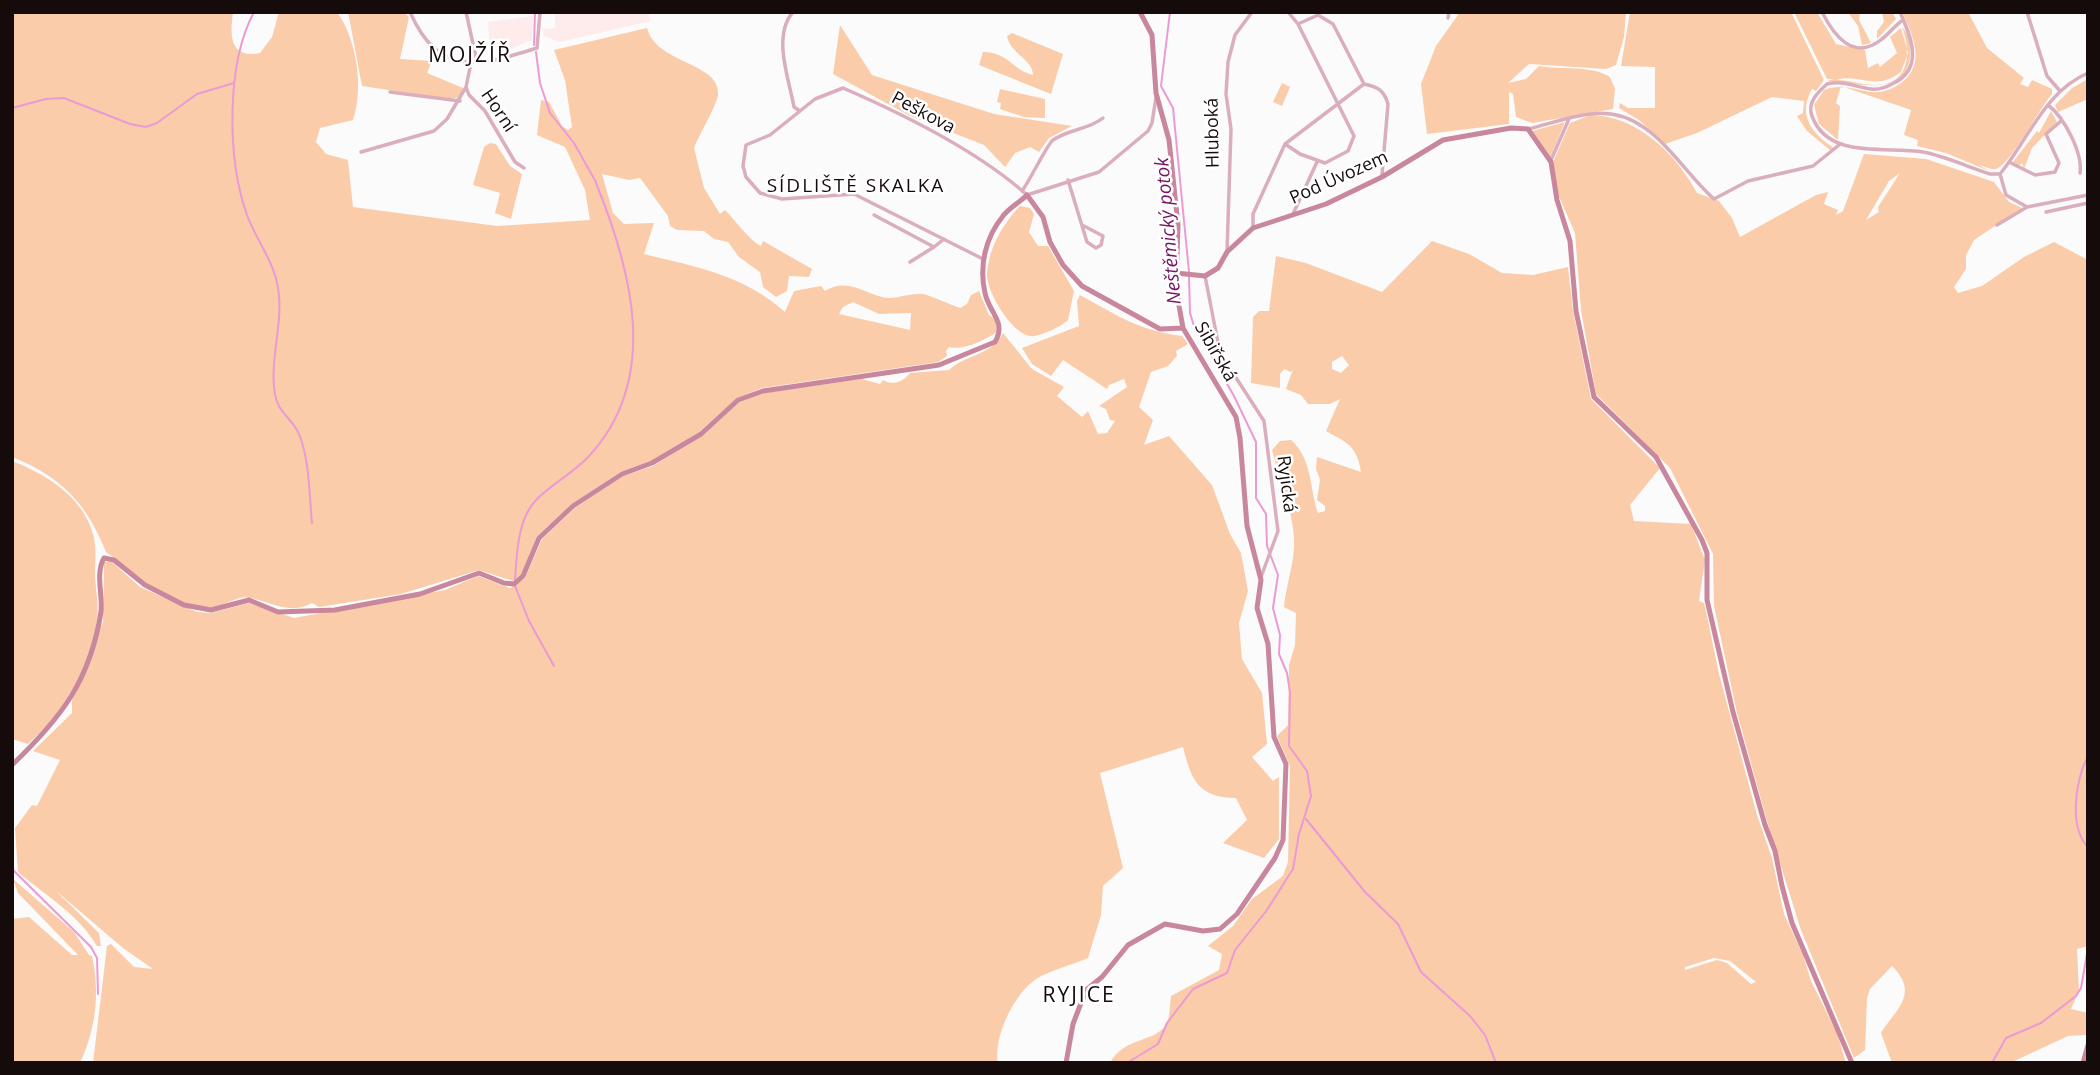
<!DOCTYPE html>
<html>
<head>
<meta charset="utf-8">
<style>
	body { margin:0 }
	#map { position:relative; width:2100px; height:1075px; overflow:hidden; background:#fbfbfb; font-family:"Open Sans",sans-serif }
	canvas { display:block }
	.frame { position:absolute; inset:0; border:14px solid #160b0b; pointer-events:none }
</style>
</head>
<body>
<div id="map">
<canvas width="2100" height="1075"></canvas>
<div class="frame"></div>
</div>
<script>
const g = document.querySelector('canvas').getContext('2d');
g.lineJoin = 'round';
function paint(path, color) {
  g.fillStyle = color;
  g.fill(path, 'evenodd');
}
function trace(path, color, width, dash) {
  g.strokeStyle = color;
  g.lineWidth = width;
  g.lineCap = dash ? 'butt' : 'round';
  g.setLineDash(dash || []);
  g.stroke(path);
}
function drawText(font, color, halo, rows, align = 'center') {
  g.font = font + ' "Open Sans",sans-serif';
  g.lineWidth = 5;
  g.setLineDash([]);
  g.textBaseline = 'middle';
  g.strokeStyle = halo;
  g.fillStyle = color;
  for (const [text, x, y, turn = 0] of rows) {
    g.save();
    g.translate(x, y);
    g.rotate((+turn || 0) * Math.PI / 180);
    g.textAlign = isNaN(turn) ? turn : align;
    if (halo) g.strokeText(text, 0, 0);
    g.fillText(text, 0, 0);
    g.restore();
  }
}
const built = new Path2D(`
	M555,12H648L651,21L560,42L544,36L542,29L555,28Z
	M533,16L532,40L508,50L490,47L488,22Z`);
const green = new Path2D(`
	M12,12H233C230,35 229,59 260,53L272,37L279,12H337C357,40 364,88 353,120L320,128L316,142L326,154L348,160L353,207L497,226L590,220L585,190L565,147L537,135L541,100L549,102L562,126L568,130L572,127L565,80L554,50L647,28C656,64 720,62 718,94C718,104 698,136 694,148L704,188L720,214L725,210C735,220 750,241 761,246L763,241L812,269L809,277L789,276L787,291L776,297L763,287L760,272L739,257L728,242L714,239L704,231L677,230L670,226L668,216L640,178L629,180L602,174L613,213L624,224L654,223L644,254C696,267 744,275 785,312L794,291L821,286L825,291C849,276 868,297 889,298C900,298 912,293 923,294C935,297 948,304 960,308L967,304L971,295L979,291L989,315L995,319L997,332C985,340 963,351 949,347L946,351L947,356L938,362L762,388L737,398L699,432L651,461L620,472L572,504L537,536L521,575L513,581L479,570L401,594L319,607L312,603C289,615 274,603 251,598C237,594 223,608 209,608C170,608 135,573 106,552C87,504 62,477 12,457ZM853,302L879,314L911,313L910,330L839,314L843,307Z
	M348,12L406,14L409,17L400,59L432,61L427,73L463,88L461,97L448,99L362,86Z
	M1456,12H1626L1624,37L1616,65L1606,69L1529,64L1508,83L1526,79L1539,66C1561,70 1591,65 1610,77L1615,89L1613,109L1532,123L1516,117L1513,94L1509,92V124L1427,134L1421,84L1436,46L1458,15Z
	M1630,12H1791L1824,80L1816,91L1812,89C1797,115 1812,134 1834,148L1831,151L1807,131L1797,116L1803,113L1804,101L1772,97L1697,133L1665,144L1639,120L1619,108L1620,103L1628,108H1655V67L1621,66Z
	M1794,12H1817L1836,44L1865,50L1868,68L1878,63L1880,67L1897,53L1890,37L1901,28L1908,53L1901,72C1875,92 1860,73 1836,80C1850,80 1862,85 1875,85C1911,85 1911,51 1902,27C1909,34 1912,47 1910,57C1906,99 1854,82 1827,81L1834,79H1827Z
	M1848,12H1860L1859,20L1871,43L1862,45L1858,26Z
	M1882,12H1892L1896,19L1877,39V31L1884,22Z
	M1902,12H1968L1987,48L2024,78L2020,84L2028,87L2032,80L2052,89V94C2038,110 2011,164 1996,169C1992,170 1983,166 1979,165L1989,171L1946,153L1917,146L1918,140L1904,135L1911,110L1841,86L1836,103L1840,106L1838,140L1819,124L1814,105L1824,90C1841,83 1855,90 1872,92C1881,93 1890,90 1898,85C1927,67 1914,37 1902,12Z
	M840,25L872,75L994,114L1072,126L1049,138L1039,152L1030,147L1015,153L1005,167L984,145L910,116L833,74Z
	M1012,33L1063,54L1051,94L979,65L983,52C1008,52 1014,71 1033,75C1033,59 1010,54 1007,36Z
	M2088,79V99L2058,112L2055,105L2072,88Z
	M1282,83L1290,87L1282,106L1273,102Z
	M1000,89L1045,99V118L1024,117L1000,109L1001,103L997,102Z
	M2051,111L2057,122L2032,148L2024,169L2022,163L2019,166L2013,162L2037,131L2039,133Z
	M1591,115C1636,116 1675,152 1697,193L1719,201L1732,218L1740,237L1816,195L1828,192L1824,204L1838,210L1836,215L1843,211L1864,154L1926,159L1994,182L2009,202L2022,208L1974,240L1966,255V269L1954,287L1958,293L1982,286L2024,257L2054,242L2088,260V946L2077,949L2079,991L2071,1009L2088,1013L2086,1035L2068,1036L2010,1063H1892L1881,1033C1896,1009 1920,994 1892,966L1870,989L1867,998L1865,1050L1854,1058L1801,930L1769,828L1737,713L1714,606L1713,554L1670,468L1596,394L1581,310L1575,233L1557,192L1553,162L1570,123ZM1900,173L1878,207L1879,212L1866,220L1889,181Z
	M1565,122L1550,158L1532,131Z
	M490,143L496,144L510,166L522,174L511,219L495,213L500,193L473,185L484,147Z
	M1020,206L1030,208L1034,214L1029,232L1038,246H1048L1074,291L1068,320C1062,326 1043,335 1034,336C1014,339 986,291 987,274C989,248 1002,225 1020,206Z
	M1432,241L1469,254L1502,273L1533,275L1568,267L1573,311L1591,399L1660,468L1630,505L1634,521L1691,524L1705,560L1699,601L1704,603L1706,611L1719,674L1757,815L1772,858L1784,914L1803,955L1811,981L1837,1033L1846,1063H1110C1124,1036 1157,1043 1167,1023C1170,1016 1170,1004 1171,996L1219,970L1222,954L1208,946L1233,926L1252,899L1283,876L1288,862L1290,766L1277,736L1288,725L1289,665L1295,645L1296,613L1284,607C1286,586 1293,567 1294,547C1296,518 1279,479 1272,450L1280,441L1291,440C1313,460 1309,487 1318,513L1325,511V506L1317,500L1320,480L1316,469L1317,457L1361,472C1357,446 1348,443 1326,431L1340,399L1330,404H1308L1301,395L1286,389L1293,369L1291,372L1284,369L1280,374V388L1251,383L1253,317L1259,311H1269L1276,256L1306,263L1382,292ZM1342,356L1349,365L1341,373L1332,369V362ZM1714,958L1730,961L1756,982L1751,984L1727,963L1717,960L1685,970V967Z
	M1080,295C1114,314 1142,332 1182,336L1188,344L1176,351L1177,356L1168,366L1151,372L1139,407L1153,420L1144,445L1169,436L1212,485L1230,534L1241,553L1248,591L1239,623L1242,659L1262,693L1267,744L1252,757L1273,781L1279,777V839L1264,858L1223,843L1247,820L1236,798C1198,798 1191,779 1183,747L1100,773L1123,868L1103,886L1101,915L1088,958C1072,965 1051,970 1036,979C1014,994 993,1037 998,1063H93L107,946L111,944L134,967L153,969L123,948L55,890L99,933L101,946H97C78,914 46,896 18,872L15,828L32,805L37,806L60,760L33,751L72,713V700L103,622L104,562H112L140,587L197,612L211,613L249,603L294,618L445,590L478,576L510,588L525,578L542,539L575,508L623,476L653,466L702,436L739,402L764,393L862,379L880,384L883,380C893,386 903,382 910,373L949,370C966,354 991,356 1003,333L1032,369L1064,387L1057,396L1082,417L1088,411L1098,434L1107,433L1115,421L1110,420L1106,409L1099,406L1127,387L1124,379L1109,385L1107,389L1063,360L1051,376L1032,364L1022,348L1079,326L1077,301Z
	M12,461C46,474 83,497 93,534C97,548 95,563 95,577C96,591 99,606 97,620C90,667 63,713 28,744L12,739Z
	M13,879L74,932L89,955L92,956C100,994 96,1027 80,1063H12V919L29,917L72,955H78L18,893Z`);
const stream = new Path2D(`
	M254,12C226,64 227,159 247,215C256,240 274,261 278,288C284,323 269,359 275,394C277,412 293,419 299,434C310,461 309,495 312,523
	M1170,12L1161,86L1173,108L1189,272
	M534,45L535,12
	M536,52L540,83L550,113L574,143L596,182
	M12,108L46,99L64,98L130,124L146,127L157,123L197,94L234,83
	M515,580C517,554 517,519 537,499C553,483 575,472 590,455C661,377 631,269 596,183
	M515,586L529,621L554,666
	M2088,756C2076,779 2068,827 2088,847
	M1306,819L1365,892L1398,924L1421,972L1470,1016L1485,1035L1496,1063
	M12,820V857
	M12,869L91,947L97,958L98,994
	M1127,1063L1158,1044L1167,1023L1193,989L1227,973L1235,950L1267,910L1293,869L1299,834L1311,796L1307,771L1289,746L1290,692L1287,673L1279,654L1280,635L1273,608L1278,575L1267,546L1266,514L1256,498V442L1234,396L1194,326L1190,313L1189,277
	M1992,1063L2006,1038L2041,1023L2076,996L2081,988L2088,948`);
const street = new Path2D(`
	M410,12C439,78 480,66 537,48L540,12
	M466,12L477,62
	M793,12C772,36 789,79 794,107L800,111
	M1288,12L1298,24L1318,15L1333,24L1364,84
	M1822,12C1834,36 1854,62 1882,39C1890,33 1895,25 1903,20
	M1900,12C1911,37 1925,69 1892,84C1885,88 1879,90 1871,89C1856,87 1841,80 1827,84C1817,93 1807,103 1812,116C1828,160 1886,146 1923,152C1945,156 1968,167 1990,174H2000
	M2027,12L2047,76L2060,91
	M1448,18L1449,12
	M471,63L466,87L469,95L485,111L515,162L524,168
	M390,92L460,101
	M2048,105C2064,117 2083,153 2080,173
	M1528,129C1549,124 1570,116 1591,114C1649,106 1677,166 1714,199L1748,181L1813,166L1839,145
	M1285,144L1300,154L1325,163L1348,151L1354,136L1298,24
	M361,152L434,131L447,119L466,87
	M1551,160L1569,119
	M2009,162L2035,175L2055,172L2059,163L2046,134L2061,121
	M2000,174C2028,140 2045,91 2088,73
	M2000,174L2006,195L2027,207L2088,195
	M1068,180L1087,242L1096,248L1101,245L1103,236L1084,226
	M1022,191C1029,182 1048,143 1053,140C1069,129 1088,130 1103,118
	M2046,212L2088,203
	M1293,214L1317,162
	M874,215L934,247L944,239
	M1997,225L2027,207
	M1253,228V214L1285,144L1364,84C1378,87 1384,90 1388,104L1382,175
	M1227,252L1231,129L1226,94L1228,62L1235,35L1252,12
	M983,259L854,194L782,199L760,193L746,177L743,166L746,145L770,135L815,99L843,88C903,114 979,152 1027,195L1099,172L1148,131L1152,123L1156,97
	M910,262L934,247
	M1205,276L1220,353L1264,421L1278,531L1261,577`);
const secondary = new Path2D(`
	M1176,273L1205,276L1218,268L1227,252L1253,228L1326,204L1382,177L1443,140L1511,128L1528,129L1551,162L1557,200L1570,241L1576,311L1594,397L1656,457L1702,540L1707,553V600L1733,712L1765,825L1775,851L1782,886L1792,923L1852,1063
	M12,765C61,718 90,681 101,612C103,595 95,574 104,558L114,560L145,585L184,605L211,610L249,600L278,612L335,610L420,594L479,573L504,583L514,584L523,576L539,538L573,506L622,474L652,463L701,434L738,400L763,391L939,365L995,342C1007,322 989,313 985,293C979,266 985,238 1003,216C1009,208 1019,203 1027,195L1043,217L1050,242L1063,265L1082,286L1160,329L1183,328
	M1066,1063L1073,1024L1086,990L1102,977L1128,945L1165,924L1203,931L1220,929L1237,914L1275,858L1283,840L1286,764L1274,737L1268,644L1257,608L1261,580L1247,526L1240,438L1236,417L1183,328L1176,289L1178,225L1169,140L1156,93L1152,35L1140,12
	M2083,1063L2088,1045`);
const streetNames = [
	["Horní",498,111,56],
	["Peškova",923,113,28],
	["Hluboká",1213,133,-91],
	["Pod Úvozem",1339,178,-24],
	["Sibiřská",1215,352,60],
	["Ryjická",1286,484,83]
];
const neighbourhoodNames = [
	["SÍDLIŠTĚ SKALKA",856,187]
];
const waterNames = [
	["Neštěmický potok",1169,231,-95]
];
const quarterNames = [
	["MOJŽÍŘ",470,56],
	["RYJICE",1079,996]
];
paint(built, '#feecec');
paint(green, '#facca9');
trace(stream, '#eb9ad6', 2);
trace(street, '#daaebc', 3.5);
trace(secondary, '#c8879d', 5);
drawText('18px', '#160b0b', '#fff', streetNames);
g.letterSpacing = '2px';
drawText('19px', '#160b0b', '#fff', neighbourhoodNames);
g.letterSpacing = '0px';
drawText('italic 19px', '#761765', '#fff', waterNames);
g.letterSpacing = '2px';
drawText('21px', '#160b0b', '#fff', quarterNames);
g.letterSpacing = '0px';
</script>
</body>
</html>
